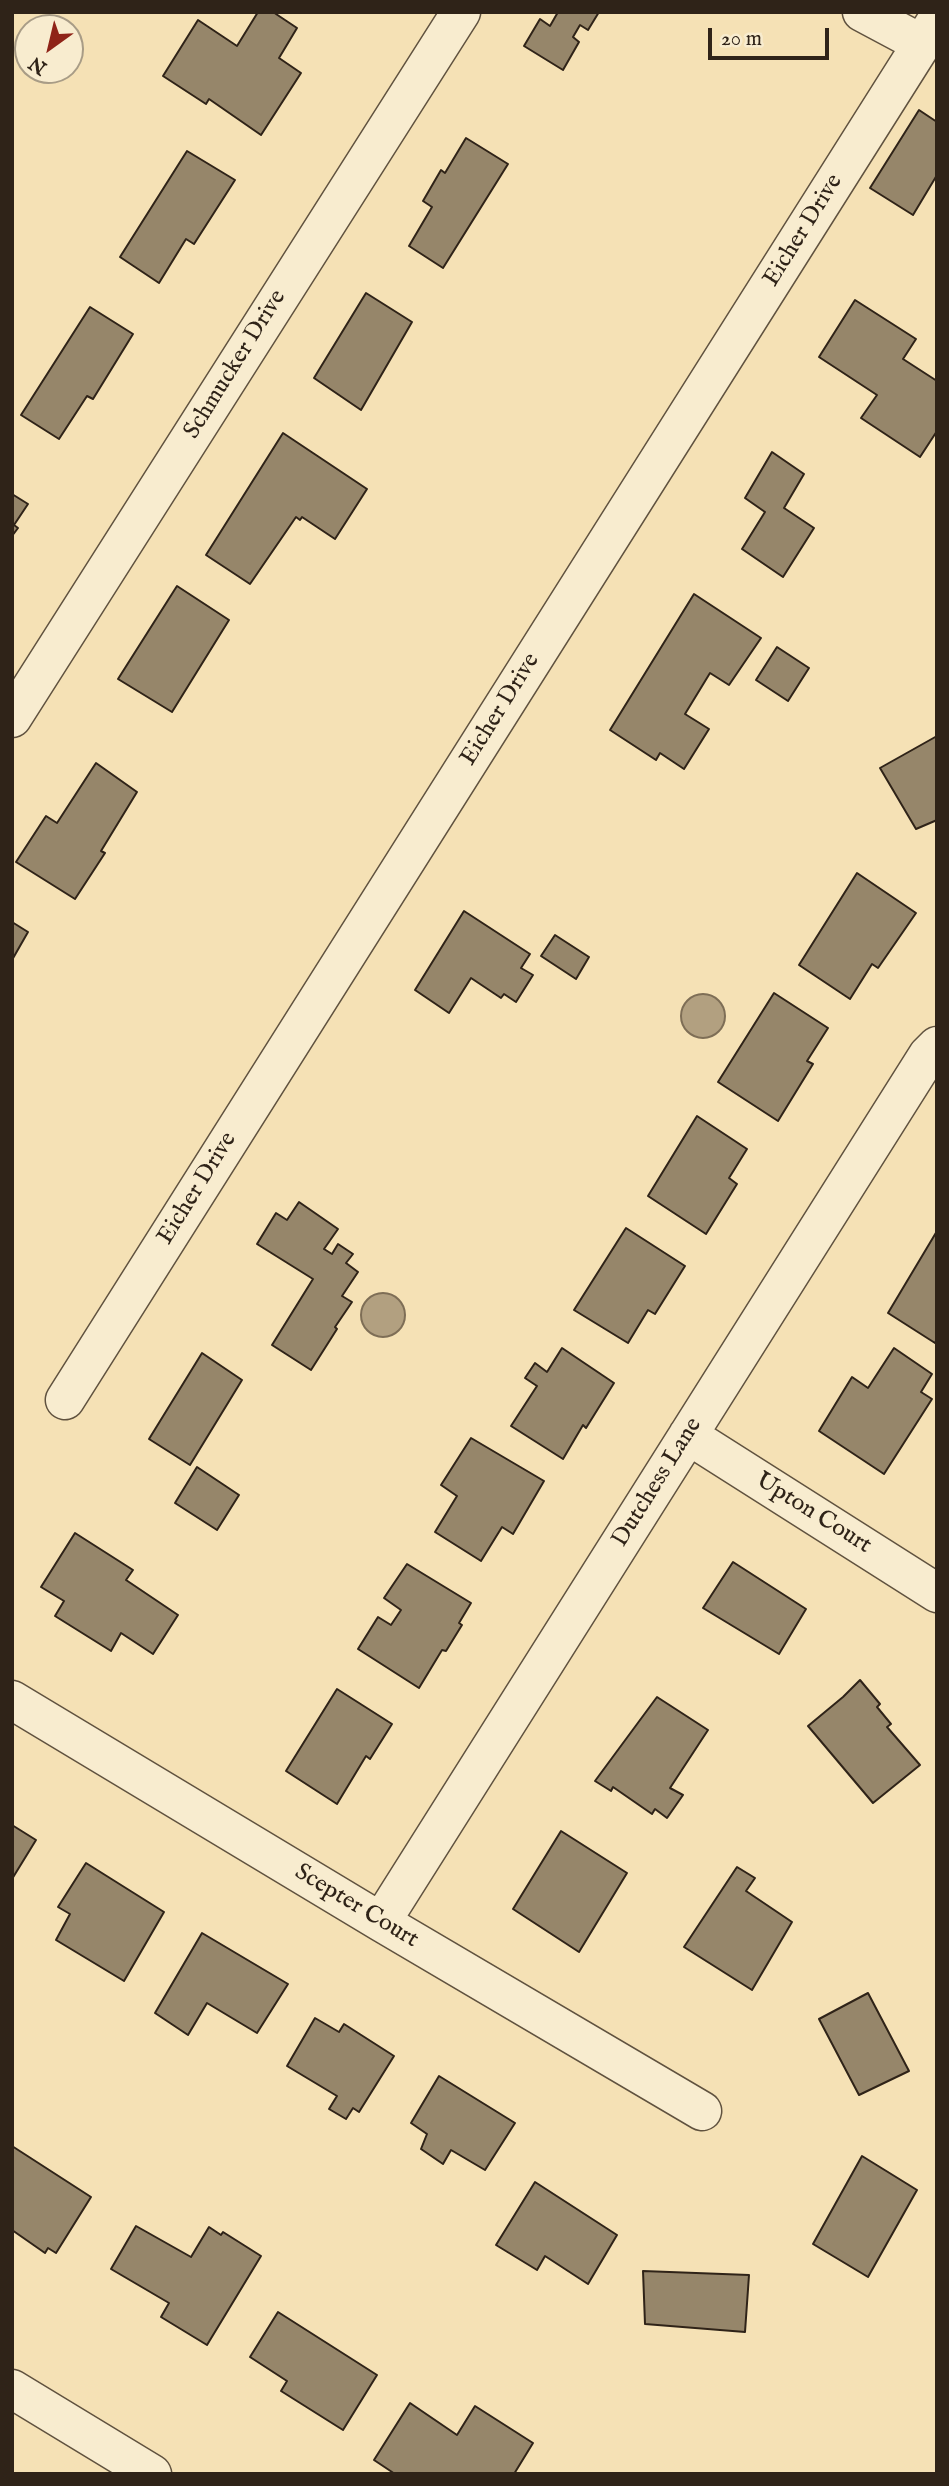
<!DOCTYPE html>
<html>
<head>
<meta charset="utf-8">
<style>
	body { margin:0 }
	#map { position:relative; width:949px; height:2486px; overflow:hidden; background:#f5e1b5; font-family:"IM FELL English",serif }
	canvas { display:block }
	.frame { position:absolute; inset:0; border:14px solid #2f2318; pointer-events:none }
	.north { position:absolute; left:14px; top:14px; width:70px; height:70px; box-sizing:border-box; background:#f8eccf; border:2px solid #a89c86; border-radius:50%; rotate:214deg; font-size:19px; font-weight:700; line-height:28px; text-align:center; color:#2f2318 }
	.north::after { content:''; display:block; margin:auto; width:24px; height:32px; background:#8f2418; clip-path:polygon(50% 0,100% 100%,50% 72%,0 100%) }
	.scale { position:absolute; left:708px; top:28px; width:121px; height:32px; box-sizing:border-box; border:4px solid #2f2318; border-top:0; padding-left:9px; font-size:21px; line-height:24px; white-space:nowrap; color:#2f2318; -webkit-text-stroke:5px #f8eccf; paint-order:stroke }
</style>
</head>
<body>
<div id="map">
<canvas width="949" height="2486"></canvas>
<div class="frame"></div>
<div class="north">N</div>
<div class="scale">20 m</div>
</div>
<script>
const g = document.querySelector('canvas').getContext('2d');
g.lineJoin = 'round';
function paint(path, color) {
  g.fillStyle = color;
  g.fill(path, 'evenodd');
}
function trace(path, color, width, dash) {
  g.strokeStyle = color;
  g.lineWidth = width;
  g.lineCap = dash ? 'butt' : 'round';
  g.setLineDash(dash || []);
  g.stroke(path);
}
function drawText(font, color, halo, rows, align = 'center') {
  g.font = font + ' "IM FELL English",serif';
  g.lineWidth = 5;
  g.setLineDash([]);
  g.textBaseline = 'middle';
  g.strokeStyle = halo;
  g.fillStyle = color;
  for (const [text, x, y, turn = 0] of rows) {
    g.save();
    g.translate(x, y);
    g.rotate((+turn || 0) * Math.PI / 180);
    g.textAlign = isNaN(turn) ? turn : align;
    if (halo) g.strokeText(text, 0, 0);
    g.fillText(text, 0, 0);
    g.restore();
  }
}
const water = new Path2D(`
	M681 1016a22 22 0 1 1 44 0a22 22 0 1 1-44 0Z
	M361 1315a22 22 0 1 1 44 0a22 22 0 1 1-44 0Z`);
const building = new Path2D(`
	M258,12H273L297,28L279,58L301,73L261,135L209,99L206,104L163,76L198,20L237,46Z
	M558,12H599L588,30L580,25L573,37L579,42L563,70L524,46L540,19L550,26Z
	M919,110L937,122V175L913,215L870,188Z
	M466,138L508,164L443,268L409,246L432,207L423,201L441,170L445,173Z
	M187,151L235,180L194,244L186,239L159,283L120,257Z
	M366,293L412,322L361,410L314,378Z
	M855,300L916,339L903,359L937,381V431L920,457L861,418L877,395L819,357Z
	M90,307L133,334L93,399L87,396L59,439L21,415Z
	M283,433L367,489L335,539L302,517L300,520L296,517L250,584L206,555Z
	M772,452L804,474L784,508L814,528L783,577L742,549L765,512L745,498Z
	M12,494L28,504L14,525L18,528L12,536Z
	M177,586L229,620L172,712L118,679Z
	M694,594L761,638L729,685L710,673L685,714L709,729L684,769L660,753L656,760L610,730Z
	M777,647L809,668L788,701L756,680Z
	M937,736V820L916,829L880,768Z
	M96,763L137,792L101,851L105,853L75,899L16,862L46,816L57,823Z
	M857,873L916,913L878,968L872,964L850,999L799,965Z
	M464,911L530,954L521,968L533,975L516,1002L504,994L501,998L471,978L449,1013L415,990Z
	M12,922L28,932L12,960Z
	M555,935L589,957L576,979L541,956Z
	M774,993L828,1028L807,1061L813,1064L778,1121L718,1082Z
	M697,1116L747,1149L729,1178L737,1184L706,1234L648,1196Z
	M299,1202L338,1229L324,1249L332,1254L338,1244L353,1254L346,1263L358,1272L342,1296L352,1302L335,1327L337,1329L311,1370L272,1345L313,1279L257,1244L276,1213L287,1220Z
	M626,1228L685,1266L655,1314L648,1310L628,1343L574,1310Z
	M937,1231V1339L935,1343L888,1313Z
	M562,1348L614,1383L586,1428L583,1425L563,1459L511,1426L537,1386L525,1378L535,1363L547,1372Z
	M894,1348L932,1374L921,1392L932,1399L884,1474L819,1431L852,1377L868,1388Z
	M202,1353L242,1380L190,1465L149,1439Z
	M471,1438L544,1481L513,1534L502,1527L481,1561L435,1532L457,1496L441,1485Z
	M197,1467L239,1495L217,1530L175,1503Z
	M75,1533L133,1570L126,1580L178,1615L153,1654L121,1633L111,1651L55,1616L64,1601L41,1587Z
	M733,1562L806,1609L779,1654L703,1608Z
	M407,1564L471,1603L459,1623L462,1625L446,1651L442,1650L419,1688L358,1649L378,1617L391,1625L401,1610L384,1598Z
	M860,1680L880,1704L877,1707L891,1724L887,1727L920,1765L873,1803L808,1726L843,1697Z
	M337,1689L392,1724L370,1759L366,1756L337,1804L286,1771Z
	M657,1697L708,1730L670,1788L683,1795L667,1818L655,1809L652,1814L613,1787L611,1791L595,1781Z
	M12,1825L36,1840L12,1879Z
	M561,1831L627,1873L579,1952L513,1909Z
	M86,1863L164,1912L124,1981L56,1940L70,1914L58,1907Z
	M737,1867L755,1878L746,1891L792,1922L752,1990L684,1947Z
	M202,1933L288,1984L257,2033L207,2003L188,2035L155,2013Z
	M868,1993L909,2071L859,2095L819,2019Z
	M315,2018L339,2032L344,2024L394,2056L359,2112L353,2108L346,2119L329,2109L337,2096L287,2066Z
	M439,2076L515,2123L485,2170L451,2150L443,2164L421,2149L427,2134L411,2123Z
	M12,2146L91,2197L56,2253L48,2248L45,2253L12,2230Z
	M862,2156L917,2190L868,2277L813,2244Z
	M535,2182L617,2235L588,2284L545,2256L537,2270L496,2245Z
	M136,2226L191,2257L209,2227L221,2235L223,2232L261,2256L207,2345L161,2317L169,2303L111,2269Z
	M643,2271L749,2275L745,2332L645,2324Z
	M278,2312L377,2375L343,2430L281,2391L287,2381L250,2357Z
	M410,2403L457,2435L475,2406L533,2443L514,2474H395L374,2460Z`);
const minor = new Path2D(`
	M862,12L922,44
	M12,718L461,12
	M65,1400L937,20
	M688,1435L937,1593
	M12,1700L381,1922L702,2111
	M381,1922L928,1055L937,1046
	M12,2389L152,2474`);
const streetNames = [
	["Eicher Drive",804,231,-58],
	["Schmucker Drive",236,365,-58],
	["Eicher Drive",501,710,-58],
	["Eicher Drive",198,1189,-58],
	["Dutchess Lane",658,1483,-58],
	["Upton Court",813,1514,32],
	["Scepter Court",356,1907,31]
];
paint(water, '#b2a080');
trace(water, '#7e6e56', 2);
paint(building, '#96866a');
trace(building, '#2f2318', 2);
trace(minor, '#60523f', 41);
trace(minor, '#f8eccf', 38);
drawText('24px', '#2f2318', '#f8eccf', streetNames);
</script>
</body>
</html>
